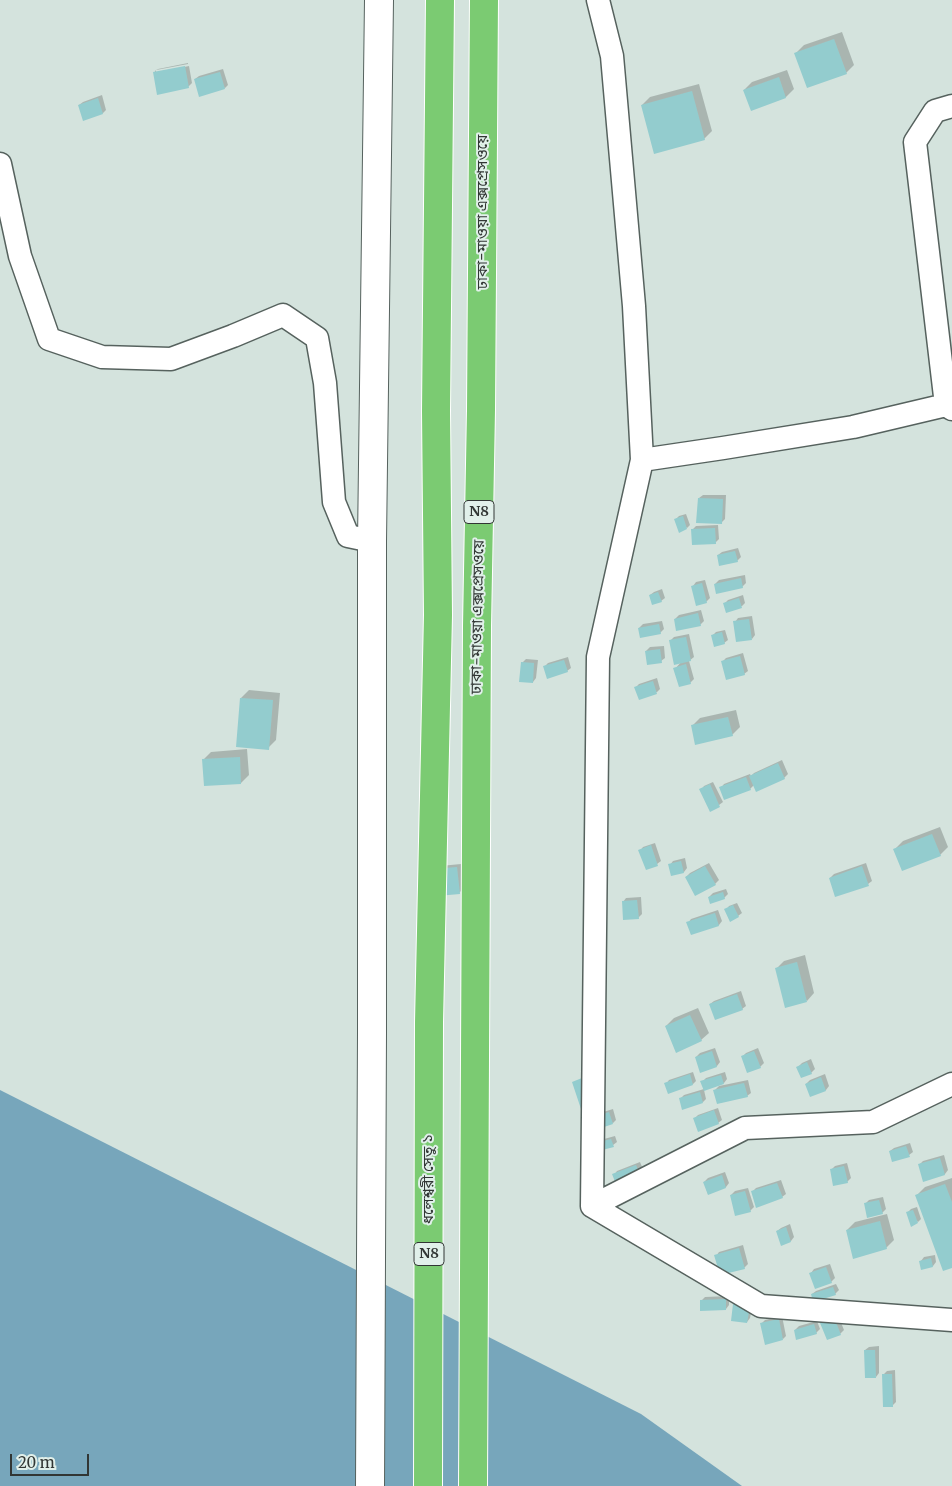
<!DOCTYPE html>
<html>
<head>
<meta charset="utf-8">
<style>
	body { margin:0 }
	#map { position:relative; width:952px; height:1486px; overflow:hidden; background:#d4e3dd; font-family:Merriweather,serif }
	canvas { display:block }
	.scale { position:absolute; left:10px; top:1454px; width:79px; height:22px; box-sizing:border-box; border:2px solid #313634; border-top:0; padding-left:6px; font-size:15px; line-height:18px; white-space:nowrap; color:#313634; -webkit-text-stroke:4px #e1f0ea; paint-order:stroke }
</style>
</head>
<body>
<div id="map">
<canvas width="952" height="1486"></canvas>
<div class="scale">20 m</div>
</div>
<script>
const g = document.querySelector('canvas').getContext('2d');
g.lineJoin = 'round';
function paint(path, color) {
  g.fillStyle = color;
  g.fill(path, 'evenodd');
}
function trace(path, color, width, dash) {
  g.strokeStyle = color;
  g.lineWidth = width;
  g.lineCap = dash ? 'butt' : 'round';
  g.setLineDash(dash || []);
  g.stroke(path);
}
function drawText(font, color, halo, rows, align = 'center') {
  g.font = font + ' Merriweather,"Noto Sans Bengali",serif';
  g.lineWidth = 4;
  g.setLineDash([]);
  g.textBaseline = 'middle';
  g.strokeStyle = halo;
  g.fillStyle = color;
  for (const [text, x, y, turn = 0] of rows) {
    g.save();
    g.translate(x, y);
    g.rotate((+turn || 0) * Math.PI / 180);
    g.textAlign = isNaN(turn) ? turn : align;
    if (halo) g.strokeText(text, 0, 0);
    g.fillText(text, 0, 0);
    g.restore();
  }
}
const water = new Path2D(`
	M0,1090L641,1414L742,1486H0Z`);
const shadow = new Path2D(`
	M842,32L854,65L846,73L796,53L804,45Z
	M188,63V64L156,70L158,69Z
	M189,66L192,83L188,87L154,73L156,70V73Z
	M223,69L228,85L225,88L195,79L199,76Z
	M787,70L794,89L786,97L751,109L744,90L752,82Z
	M699,84L712,131L704,139L642,105L650,97Z
	M102,95L106,110L103,113L84,119L79,105L83,102Z
	M703,495H726L725,519L721,523L699,498Z
	M686,514L690,525L687,528L675,520L679,516Z
	M718,525L719,539L715,543L693,529L696,526Z
	M738,548L741,557L737,561L718,555L722,552Z
	M745,575L746,583L742,587L715,584L719,580Z
	M705,580L710,598L706,602L693,586L696,582Z
	M662,589L665,598L661,601L650,595L654,592Z
	M743,595L745,603L742,606L727,611L725,603L728,600Z
	M701,610L704,621L700,625L675,619L679,615Z
	M752,616L755,635L752,639L735,622L738,618Z
	M662,621L664,629L660,633L639,628L643,624Z
	M725,630L728,640L724,643L712,636L716,632Z
	M689,634L694,657L689,661L694,679L690,683L675,669L681,662L670,641L674,637Z
	M664,646L665,658L661,661L646,651L650,647Z
	M743,653L748,671L744,674L723,661L726,658Z
	M568,657L571,668L567,671L545,666L548,663Z
	M526,659L538,660L536,678L533,682L522,663Z
	M657,678L660,689L657,692L639,698L636,687L639,684Z
	M249,690L280,693L276,740L268,748L241,698Z
	M736,710L740,727L732,735L692,726L700,718Z
	M247,749L249,775L241,783L203,760L211,752Z
	M782,760L788,774L784,778L754,785L750,789L721,788L724,784L750,774L751,776L754,773Z
	M713,782L723,802L719,805L710,810L701,790L704,786Z
	M940,827L948,847L940,855L895,849L903,841Z
	M655,843L661,861L657,864L640,851L643,847Z
	M685,858L687,868L684,872L672,875L670,865L673,861Z
	M709,863L719,880L715,884L686,877L690,873Z
	M866,863L872,881L868,884L830,878L834,874Z
	M461,864L463,889L459,893L440,866Z
	M726,889L728,894L724,898L709,897L713,893Z
	M641,897L642,914L638,918L623,902L626,898Z
	M737,903L742,913L738,916L726,910L729,906Z
	M718,910L722,921L719,925L691,934L688,923L691,919Z
	M805,955L814,993L807,1001L776,969L784,961Z
	M741,991L746,1006L742,1009L710,1004L714,1001Z
	M698,1008L709,1033L701,1040L666,1026L674,1018Z
	M715,1048L720,1062L717,1066L701,1072L696,1057L700,1053Z
	M758,1048L764,1063L760,1067L742,1057L746,1053Z
	M811,1059L815,1069L811,1073L798,1067L802,1063Z
	M693,1072L696,1081L693,1084H666L669,1080Z
	M725,1072L727,1079L724,1083L704,1090L706,1099L703,1102L680,1099L684,1095L704,1089L702,1082L706,1078Z
	M825,1074L829,1086L826,1090L810,1095L806,1084L810,1080Z
	M748,1080L751,1093L747,1096L715,1090L719,1086Z
	M718,1108L722,1120L718,1123L694,1119L698,1115Z
	M613,1109L616,1120L613,1123L587,1117Z
	M615,1136L617,1142L613,1145L601,1143L604,1139Z
	M910,1143L913,1152L909,1155L890,1151L894,1148Z
	M944,1155L948,1170L945,1174L924,1180L919,1165L923,1161Z
	M640,1162L645,1174L614,1175L617,1171Z
	M847,1163L851,1178L847,1182L831,1170L835,1166Z
	M725,1172L729,1183L726,1187L708,1194L704,1182L708,1178Z
	M952,1178V1267L917,1195L925,1187Z
	M781,1180L786,1194L782,1197L752,1192L756,1188Z
	M748,1188L754,1207L750,1211L731,1195L735,1191Z
	M883,1197L886,1209L881,1214L865,1204L869,1200Z
	M917,1207L921,1219L918,1222L907,1213L911,1209Z
	M887,1214L894,1240L886,1248L847,1230L855,1222Z
	M790,1224L794,1237L791,1241L782,1244L777,1231L781,1228Z
	M743,1245L748,1264L744,1268L716,1256L719,1252Z
	M935,1255L936,1262L933,1266L922,1268L921,1261L924,1257Z
	M830,1264L835,1278L831,1282L811,1273L814,1269Z
	M836,1284L839,1290L835,1294H812L816,1291Z
	M729,1296V1305L726,1309L701,1301L705,1297Z
	M738,1301L753,1303L750,1318L747,1322L735,1305Z
	M836,1310L844,1330L840,1334L827,1339Z
	M782,1316L786,1336L783,1339L761,1324L765,1320Z
	M817,1321L820,1329L816,1333L795,1330L799,1326Z
	M879,1346V1373L876,1377L865,1350L869,1347Z
	M895,1370L896,1402L892,1406L883,1375L887,1371Z`);
const building = new Path2D(`
	M834,39L847,74L807,88L794,53Z
	M185,66L189,88L157,95L153,72Z
	M220,72L225,89L199,97L194,79Z
	M779,77L786,98L751,111L743,90Z
	M692,91L705,140L654,154L641,105Z
	M98,98L103,114L83,121L78,105Z
	M698,498L723,499L722,524L696,523Z
	M683,516L687,529L679,533L674,519Z
	M715,528L716,544L692,545L691,529Z
	M735,551L738,562L719,566L717,555Z
	M741,578L743,588L716,594L714,584Z
	M702,583L707,603L696,606L691,586Z
	M658,592L662,602L652,605L649,595Z
	M739,598L742,608L726,613L723,603Z
	M698,613L701,626L676,631L674,619Z
	M749,619L752,640L736,642L733,621Z
	M659,624L661,634L640,638L638,628Z
	M722,632L725,644L714,647L711,635Z
	M686,637L691,661L674,665L669,640Z
	M660,649L662,663L647,665L645,651Z
	M740,656L745,675L726,680L721,661Z
	M564,660L568,672L547,679L543,666Z
	M521,662L534,663L533,683L519,682Z
	M686,664L691,684L679,687L673,668Z
	M653,681L657,694L639,700L634,687Z
	M240,698L273,700L269,750L236,747Z
	M728,717L733,736L695,745L691,725Z
	M240,757L241,784L204,786L202,759Z
	M778,763L785,779L756,792L749,776Z
	M746,777L751,790L724,800L719,787Z
	M710,784L720,807L710,812L699,789Z
	M932,834L941,856L902,871L893,849Z
	M651,845L658,866L646,870L638,850Z
	M681,861L684,873L671,876L668,864Z
	M705,866L716,885L695,896L685,877Z
	M862,866L869,886L835,897L829,878Z
	M457,867L460,894L437,896L435,869Z
	M723,892L725,899L710,904L708,897Z
	M637,900L639,919L623,920L622,901Z
	M733,905L739,917L730,922L724,909Z
	M715,913L719,926L691,935L686,922Z
	M797,962L807,1002L785,1008L775,968Z
	M737,994L743,1010L715,1020L709,1004Z
	M690,1015L702,1041L676,1053L665,1026Z
	M712,1051L717,1067L700,1073L695,1057Z
	M754,1051L761,1068L747,1073L741,1056Z
	M807,1062L812,1074L801,1078L796,1067Z
	M690,1074L693,1085L668,1094L664,1083Z
	M721,1075L724,1084L704,1091L700,1081Z
	M821,1077L826,1091L810,1097L805,1084Z
	M582,1078L591,1106L581,1109L572,1082Z
	M744,1083L748,1097L717,1104L713,1090Z
	M700,1092L703,1103L682,1110L679,1098Z
	M714,1110L719,1124L698,1132L693,1118Z
	M609,1112L613,1124L586,1133L581,1121Z
	M611,1139L614,1147L602,1150L599,1142Z
	M906,1146L910,1157L892,1162L889,1151Z
	M940,1158L945,1175L923,1182L918,1164Z
	M636,1165L642,1179L618,1189L612,1174Z
	M844,1166L848,1183L833,1186L830,1169Z
	M722,1175L726,1188L708,1195L703,1182Z
	M777,1183L783,1198L756,1208L751,1191Z
	M945,1184L952,1202V1268L943,1271L915,1195Z
	M745,1191L751,1212L735,1216L730,1195Z
	M879,1200L883,1214L867,1218L864,1203Z
	M913,1210L918,1223L911,1227L906,1212Z
	M880,1221L887,1249L853,1259L846,1230Z
	M786,1227L791,1242L781,1246L776,1231Z
	M739,1248L745,1269L720,1275L714,1255Z
	M931,1258L933,1267L921,1270L919,1261Z
	M826,1267L832,1283L815,1289L809,1273Z
	M833,1287L836,1295L813,1302L811,1294Z
	M726,1299V1310L700,1311V1300Z
	M733,1304L750,1306L747,1323L731,1321Z
	M832,1312L841,1335L827,1340L818,1318Z
	M779,1319L783,1340L765,1345L760,1323Z
	M814,1324L817,1334L796,1340L794,1330Z
	M864,1350H875L876,1378H865Z
	M882,1374H892L893,1407H883Z`);
const minor = new Path2D(`
	M598,0L612,56L634,306L642,460L598,657L592,1206L761,1306L952,1320
	M0,164L20,256L49,339L102,357L171,359L233,336L283,315L317,338L325,383L334,502L348,536L372,541
	M946,405L915,142L935,111L952,106
	M642,460L723,448L853,427L946,405L952,409
	M592,1206L745,1128L873,1122L952,1084`);
const tertiary = new Path2D(`
	M370,1486L372,1032V541L379,0`);
const motorway = new Path2D(`
	M428,1486L429,1022L438,615L436,411L440,0
	M473,1486L477,626L481,410L484,0`);
const shields = [
	[479,512,30],
	[429,1254,30]
];
const shieldNames = [
	["N8",479,512],
	["N8",429,1254]
];
const streetNames = [
	["ঢাকা-মাওয়া এক্সপ্রেসওয়ে",483,212,-90],
	["ঢাকা-মাওয়া এক্সপ্রেসওয়ে",478,617,-89],
	["ধলেশ্বরী সেতু ১",429,1179,-90]
];
paint(water, '#77a6bb');
paint(shadow, '#0003');
paint(building, '#93ccce');
trace(minor, '#56625e', 25);
trace(tertiary, '#56625e', 30);
trace(motorway, '#fff', 30);
trace(minor, '#fff', 22);
trace(tertiary, '#fff', 28);
trace(motorway, '#7bcb72', 28);
for (const [x, y, w] of shields) {
  const box = new Path2D();
  box.roundRect(x - w / 2, y - 11.5, w, 23, 4);
  g.fillStyle = '#e1f0ea';
  g.fill(box);
  trace(box, '#313634', 1);
}
drawText('bold 14px', '#313634', null, shieldNames);
drawText('15px', '#313634', '#e1f0ea', streetNames);
</script>
</body>
</html>
